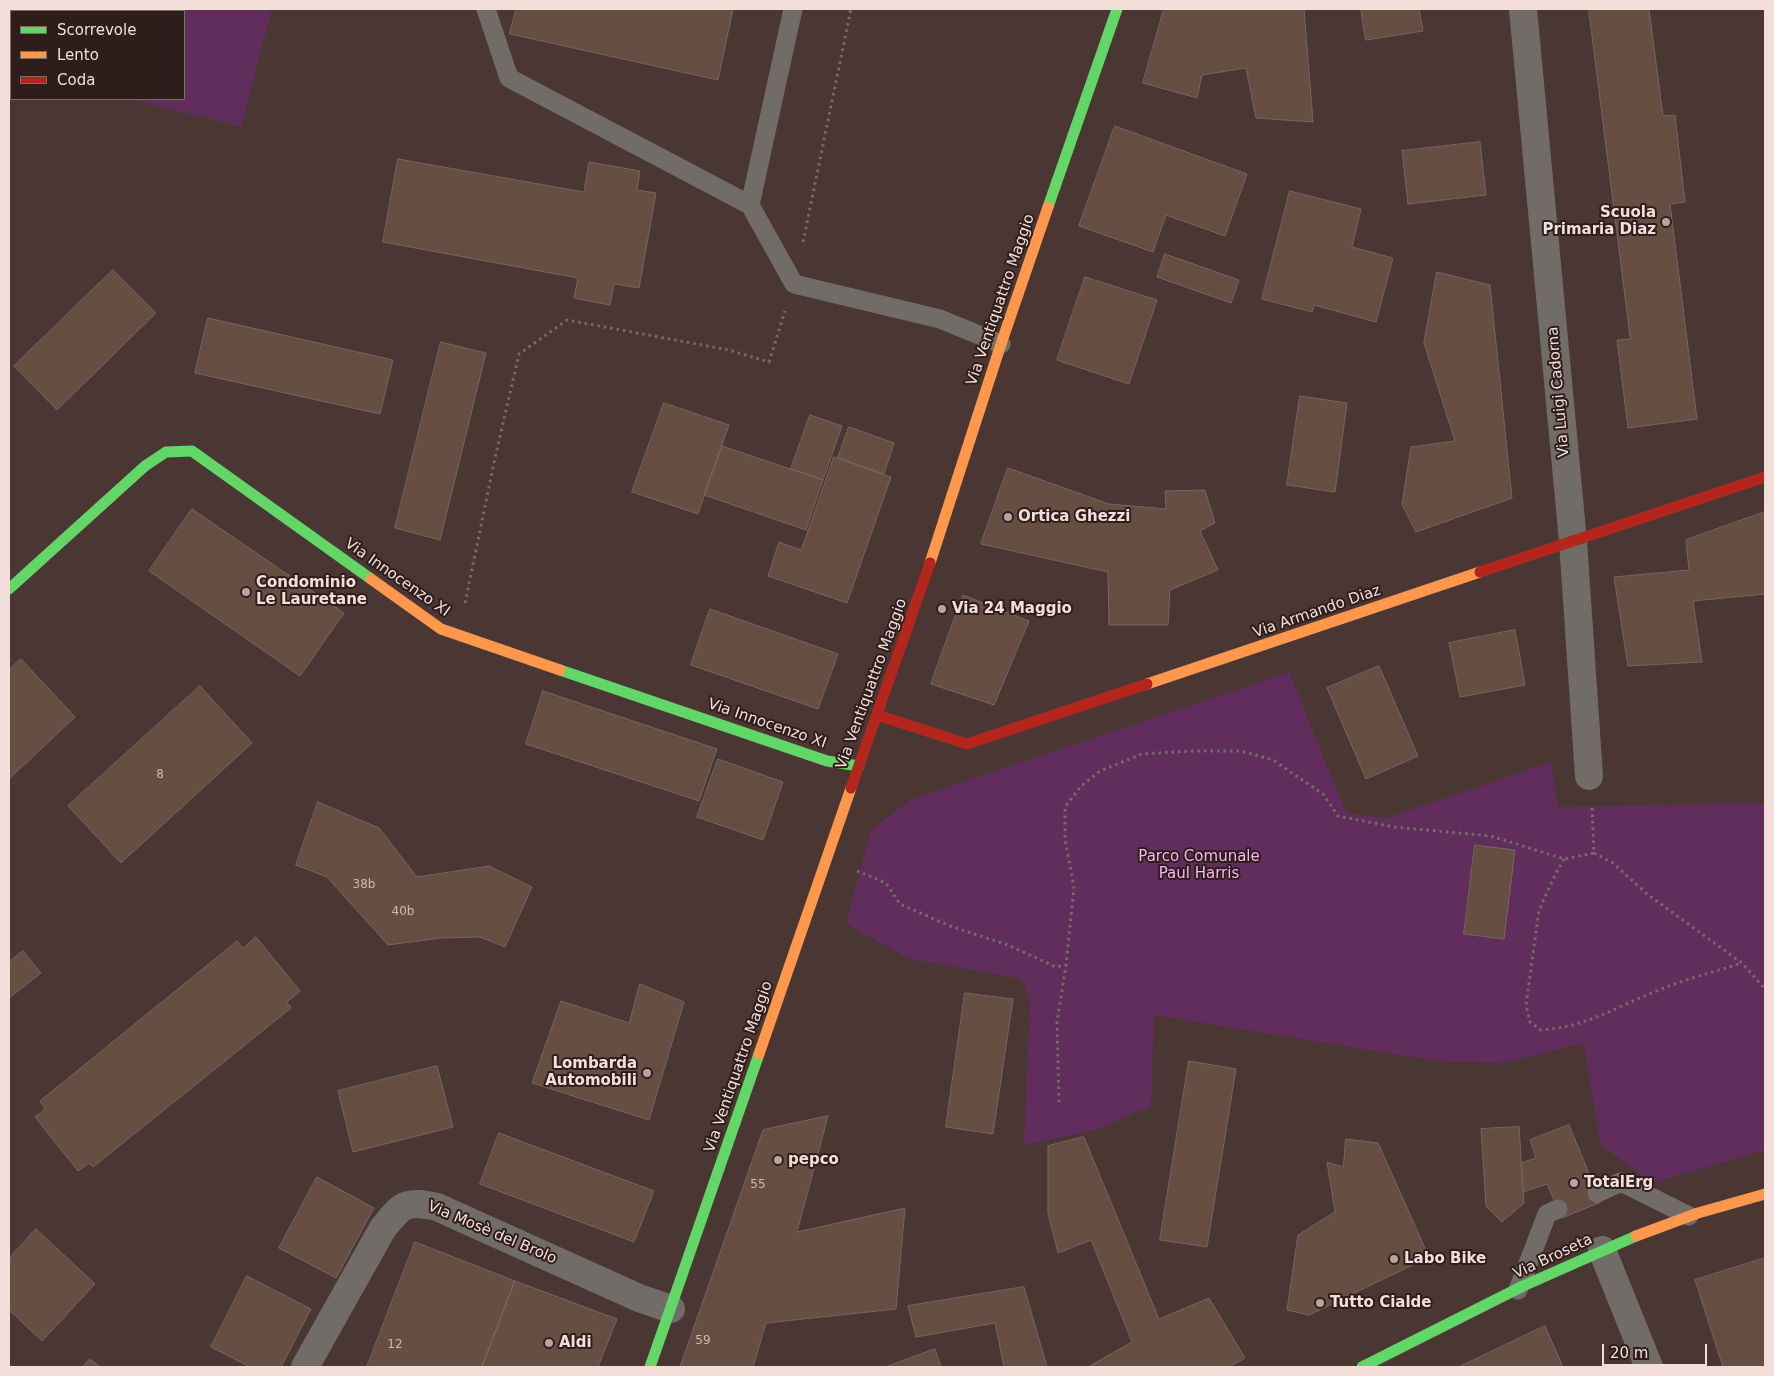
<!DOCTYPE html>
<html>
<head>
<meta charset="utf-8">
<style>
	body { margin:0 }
	#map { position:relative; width:1774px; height:1376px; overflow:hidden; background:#4a3734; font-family:"DejaVu Sans",sans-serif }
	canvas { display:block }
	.frame { position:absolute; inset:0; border:10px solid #f4deda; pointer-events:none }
	.legend { position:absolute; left:10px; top:10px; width:175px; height:90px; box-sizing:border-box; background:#2e1e1b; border:1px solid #7d6b67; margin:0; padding:6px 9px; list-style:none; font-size:15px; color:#f4deda }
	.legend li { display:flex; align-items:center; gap:10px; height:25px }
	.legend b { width:25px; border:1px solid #7d6b67 }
	.scale { position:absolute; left:1602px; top:1344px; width:105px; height:22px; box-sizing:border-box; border:2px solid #f4deda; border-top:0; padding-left:6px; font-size:15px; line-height:18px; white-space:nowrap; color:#f4deda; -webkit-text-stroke:4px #2e1e1b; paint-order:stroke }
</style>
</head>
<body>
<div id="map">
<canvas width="1774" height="1376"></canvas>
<div class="frame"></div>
<ul class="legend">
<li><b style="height:6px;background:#63d668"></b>Scorrevole</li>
<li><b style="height:6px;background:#ff974d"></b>Lento</li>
<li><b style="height:6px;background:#b3261e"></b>Coda</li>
</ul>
<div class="scale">20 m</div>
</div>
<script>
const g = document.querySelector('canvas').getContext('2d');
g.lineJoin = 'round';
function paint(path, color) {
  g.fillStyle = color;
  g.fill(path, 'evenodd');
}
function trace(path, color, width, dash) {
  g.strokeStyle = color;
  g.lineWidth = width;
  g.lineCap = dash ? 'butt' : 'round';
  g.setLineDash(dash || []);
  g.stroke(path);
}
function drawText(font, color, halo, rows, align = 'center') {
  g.font = font + ' "DejaVu Sans",sans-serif';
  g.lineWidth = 4;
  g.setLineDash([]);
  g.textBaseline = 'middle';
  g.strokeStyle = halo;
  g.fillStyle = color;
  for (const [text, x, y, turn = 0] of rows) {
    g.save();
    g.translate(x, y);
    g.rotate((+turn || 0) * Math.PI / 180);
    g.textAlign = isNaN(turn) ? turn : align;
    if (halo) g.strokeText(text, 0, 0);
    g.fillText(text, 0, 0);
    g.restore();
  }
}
const green = new Path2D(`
	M9,9H272L241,127L131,99H184V11H11V68H9Z
	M1289,672L1346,813L1387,818L1551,762L1558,807L1765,803V1150L1652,1183L1600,1144L1584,1043L1501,1063L1437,1061L1154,1015L1151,1106L1095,1130L1024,1145L1030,1001L1022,979L907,958L846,923L871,830L910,800Z`);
const building = new Path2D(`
	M516,9H733L718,80L510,34Z
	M1164,9H1304L1313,122L1256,118L1246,68L1202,75L1197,98L1143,83Z
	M1361,9H1419L1423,31L1366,40Z
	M1589,9H1649L1663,116L1675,115L1685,202L1670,204L1697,419L1628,428L1617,340L1630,339Z
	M1115,126L1247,174L1225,236L1166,215L1153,252L1079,226Z
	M1480,142L1486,195L1408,204L1402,151Z
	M398,159L584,192L589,162L640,171L637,190L656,193L639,288L614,284L610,305L574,298L578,278L383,242Z
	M1290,191L1361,209L1352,247L1393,258L1376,322L1314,305L1312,312L1262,299Z
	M1165,254L1239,280L1231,303L1157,277Z
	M113,270L156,313L57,410L14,366Z
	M1437,272L1490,285L1512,498L1416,532L1402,504L1411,447L1455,441L1424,343Z
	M1085,277L1157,300L1129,384L1057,360Z
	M208,318L393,360L380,414L195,373Z
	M441,342L486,353L440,540L395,528Z
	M1300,396L1347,403L1335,492L1287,485Z
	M664,403L729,425L698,514L632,492Z
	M810,415L842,426L823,480L791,469Z
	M849,427L894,443L884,474L838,458Z
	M722,446L823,480L806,530L704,495Z
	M834,457L891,477L847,603L768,576L779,542L801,550Z
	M1008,468L1109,504L1166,509L1165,491L1205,490L1215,523L1200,531L1218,570L1170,590L1168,625H1109L1108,572L981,544Z
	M192,509L344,613L300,676L149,571Z
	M1765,512V594L1693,601L1702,662L1628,666L1614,577L1689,570L1686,540Z
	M963,595L1029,621L994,705L931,684Z
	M710,609L838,654L818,709L691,665Z
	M1515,630L1525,685L1460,697L1449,643Z
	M21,659L75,717L9,779V670Z
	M1379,666L1418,756L1366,779L1327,688Z
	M200,686L252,743L121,863L68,806Z
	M543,691L717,749L699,801L526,744Z
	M718,759L783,782L763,840L697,817Z
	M318,802L379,828L417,877L489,866L532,887L505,947L480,937L441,938L388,945L327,877L296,865Z
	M1475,845L1515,850L1504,939L1464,934Z
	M256,937L300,991L287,1002L291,1008L93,1167L89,1163L78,1171L35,1117L45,1109L40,1101L237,941L243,948Z
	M23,951L41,973L9,998V962Z
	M640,984L684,1002L649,1120L532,1083L561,1001L629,1023Z
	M965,993L1013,999L993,1134L946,1127Z
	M1189,1061L1236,1069L1207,1247L1160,1240Z
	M437,1066L453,1127L353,1152L338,1091Z
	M828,1116L797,1232L905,1208L896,1309L766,1323L753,1367H680L763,1130Z
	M1569,1125L1601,1202L1562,1218L1547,1184L1523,1192L1521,1163L1536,1158L1530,1140Z
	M1519,1127L1524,1203L1502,1222L1486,1206L1481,1129Z
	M499,1133L654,1191L634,1242L480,1184Z
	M1084,1137L1159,1319L1209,1298L1245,1358L1229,1367H1088L1132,1342L1091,1240L1058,1253L1048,1213V1146Z
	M1346,1139L1378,1143L1429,1257L1309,1315L1287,1310L1298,1235L1335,1212L1327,1162L1343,1167Z
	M317,1177L374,1208L336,1278L279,1248Z
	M36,1229L95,1284L42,1341L9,1310V1259Z
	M415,1242L515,1281L482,1367H367Z
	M1765,1258V1367H1723L1695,1280Z
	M247,1276L311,1309L281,1367H250L211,1347Z
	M515,1281L617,1319L598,1367H482Z
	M1024,1287L1047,1367H1004L995,1323L916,1337L908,1306Z
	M1545,1326L1563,1367H1459Z
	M935,1349L941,1367H886Z
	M90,1359L100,1367H83Z`);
const path = new Path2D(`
	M803,242L851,9
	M465,603L495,458L519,354L567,320L729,350L769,362L785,311
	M1594,853L1613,863L1647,894L1742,963L1765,989
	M1564,859L1555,875L1539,910L1526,1005L1530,1022L1541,1030C1586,1027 1614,1008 1654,992C1682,980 1713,972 1742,963
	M857,871L886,883L900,904L950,926L1008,945L1056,967L1066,965L1074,887L1065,839V807L1080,787L1100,771L1142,754L1192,751H1241L1273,760L1323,794L1338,816L1394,827L1491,836L1564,859L1594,853L1592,807
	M1059,1102L1057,1022L1066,965`);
const lane = new Path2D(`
	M486,9L509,78L750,205
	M793,9L750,205L794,284L940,319L1001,344
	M1597,1193L1621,1182L1689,1216
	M1518,1290L1547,1214L1558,1209`);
const street = new Path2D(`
	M1523,9L1573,541L1589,776
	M1602,1250L1649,1367
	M305,1367L383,1228C403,1204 405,1200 437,1207L639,1298L671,1309`);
const fast = new Path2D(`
	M1048,207L1117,9
	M9,589L145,466L166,452L192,451L371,579
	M560,670L827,761L859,766
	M650,1367L759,1054
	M1362,1367L1523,1286L1636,1236`);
const slow = new Path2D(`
	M930,563L1001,344L1048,207
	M371,579L441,629L560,670
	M1147,684L1480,572
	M759,1054L851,788
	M1636,1236L1698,1213L1765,1194`);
const jam = new Path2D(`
	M1480,572L1765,477
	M877,715L967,744L1147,684
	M851,788L930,563`);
const markers = [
	[1666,222,5,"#b8a4a0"],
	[1008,517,5,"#b8a4a0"],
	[246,592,5,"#b8a4a0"],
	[942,609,5,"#b8a4a0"],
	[647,1073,5,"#b8a4a0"],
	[778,1160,5,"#b8a4a0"],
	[1574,1183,5,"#b8a4a0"],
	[1394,1259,5,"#b8a4a0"],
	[1320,1303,5,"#b8a4a0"],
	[549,1343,5,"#b8a4a0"]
];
const numberNames = [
	["8",160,775],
	["38b",364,885],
	["40b",403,912],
	["55",758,1185],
	["59",703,1341],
	["12",395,1345]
];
const poiNames = [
	["Scuola",1656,213,"right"],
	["Primaria Diaz",1656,230,"right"],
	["Ortica Ghezzi",1018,517],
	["Condominio",256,583],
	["Le Lauretane",256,600],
	["Via 24 Maggio",952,609],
	["Lombarda",637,1064,"right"],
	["Automobili",637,1081,"right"],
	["pepco",788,1160],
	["TotalErg",1584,1183],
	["Labo Bike",1404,1259],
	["Tutto Cialde",1330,1303],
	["Aldi",559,1343]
];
const streetNames = [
	["Via Ventiquattro Maggio",1001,300,-71],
	["Via Luigi Cadorna",1559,392,-95],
	["Via Innocenzo XI",397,578,35],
	["Via Armando Diaz",1317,612,-19],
	["Via Ventiquattro Maggio",872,684,-70],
	["Via Innocenzo XI",767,724,19],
	["Via Ventiquattro Maggio",739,1067,-71],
	["Via Mosè del Brolo",492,1233,23],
	["Via Broseta",1553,1257,-25]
];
const parkNames = [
	["Parco Comunale",1199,857],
	["Paul Harris",1199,874]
];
paint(green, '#612d5c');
paint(building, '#664e43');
trace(building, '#756662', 1);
trace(path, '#756c68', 3, [2.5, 4]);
trace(lane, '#716c67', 19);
trace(street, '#716c67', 28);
trace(fast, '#63d668', 11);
trace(slow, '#ff974d', 11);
trace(jam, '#b3261e', 11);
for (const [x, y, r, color] of markers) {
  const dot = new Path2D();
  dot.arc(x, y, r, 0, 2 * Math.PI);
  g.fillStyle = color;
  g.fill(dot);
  trace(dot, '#2e1e1b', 2);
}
drawText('12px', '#d0bab4', null, numberNames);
drawText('bold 15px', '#f4deda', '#2e1e1b', poiNames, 'left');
drawText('15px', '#f4deda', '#2e1e1b', streetNames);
drawText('15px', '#fcb2f7', '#2e1e1b', parkNames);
</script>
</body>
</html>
